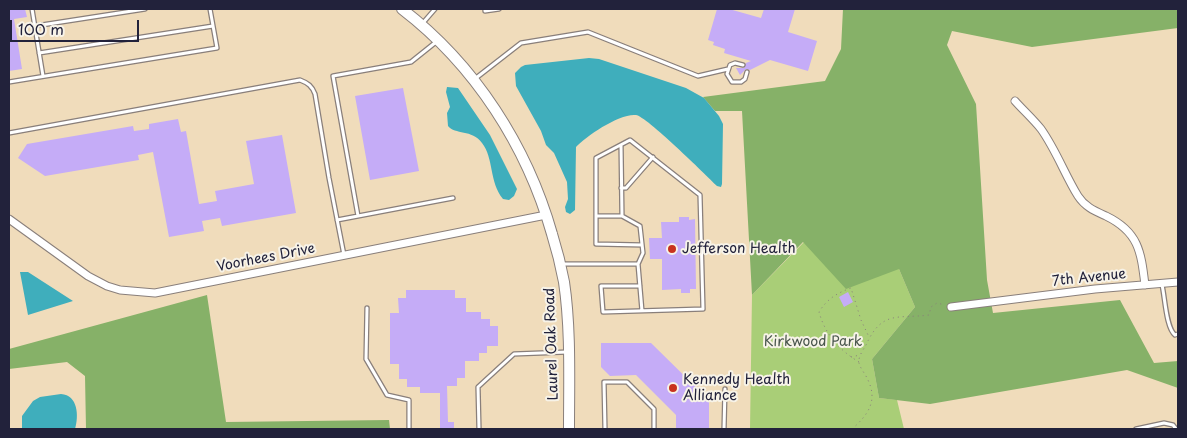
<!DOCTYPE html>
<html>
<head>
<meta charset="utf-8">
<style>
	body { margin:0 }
	#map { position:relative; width:1187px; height:438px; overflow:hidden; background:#f0dcbb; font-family:"Playpen Sans",sans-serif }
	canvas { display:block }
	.frame { position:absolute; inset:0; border:10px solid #22223b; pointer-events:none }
	.scale { position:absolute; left:10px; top:20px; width:129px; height:22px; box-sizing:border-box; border:2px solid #22223b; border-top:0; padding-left:6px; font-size:15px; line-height:18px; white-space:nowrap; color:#22223b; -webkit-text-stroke:4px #f7f3e8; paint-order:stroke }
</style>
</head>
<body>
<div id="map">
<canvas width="1187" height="438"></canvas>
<div class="frame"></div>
<div class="scale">100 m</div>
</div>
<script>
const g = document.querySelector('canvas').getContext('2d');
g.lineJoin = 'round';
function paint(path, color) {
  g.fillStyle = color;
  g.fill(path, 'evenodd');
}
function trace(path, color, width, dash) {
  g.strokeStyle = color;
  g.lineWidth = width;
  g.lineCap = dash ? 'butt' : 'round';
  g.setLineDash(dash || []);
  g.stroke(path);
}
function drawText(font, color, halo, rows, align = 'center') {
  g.font = font + ' "Playpen Sans",sans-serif';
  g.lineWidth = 4;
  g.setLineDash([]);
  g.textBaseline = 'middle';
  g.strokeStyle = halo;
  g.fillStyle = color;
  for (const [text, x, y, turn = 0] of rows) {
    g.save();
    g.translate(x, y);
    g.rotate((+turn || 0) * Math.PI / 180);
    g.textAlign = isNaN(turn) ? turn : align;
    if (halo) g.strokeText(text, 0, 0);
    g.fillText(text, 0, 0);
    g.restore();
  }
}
const green = new Path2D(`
	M804,242L899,269L915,307L872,359L879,398L897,400L904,429H750L752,295Z`);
const forest = new Path2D(`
	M843,9H1178V28L1032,47L952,31L947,45L976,104L987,280L993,313L1120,300L1154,363L1178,361V388L1127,370L930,404L879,398L872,359L915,307L899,269L846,289L803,242L752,295L742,111H715L703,97L825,81L841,49Z
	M207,295L226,422L389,420L390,429H86L85,376L67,362L9,369V349Z`);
const water = new Path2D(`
	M589,58L599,59L686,88L704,98L719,116L723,124L722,184L721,187L717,186C706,175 646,116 636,115C620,113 586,136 576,147L575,210L570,214L566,212L565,207L568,199L567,182L554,153L546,145L541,131L516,86L515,73L521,67L525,65Z
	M447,87L458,88L490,135L517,189L514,196L509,200L503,199C489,182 494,158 482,143C472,129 455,135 448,126L447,113L450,107L446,92Z
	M20,272H28L73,301L28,315Z
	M61,394C78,395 79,416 75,429H22V416L33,401L40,397Z`);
const building = new Path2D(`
	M9,9H25L27,17L14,19L22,69L9,71Z
	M717,9H729L761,18L764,9H795L788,32L817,41L808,71L770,60L750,70L746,69L740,75L736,68H744L746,63L751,61L724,53L725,49L713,45L714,42L708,40Z
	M403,88L419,171L370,180L355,96Z
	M178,119L181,132L186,131L199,204L217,201L215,191L254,184L246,141L282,135L296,213L222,226L220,218L202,221L204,231L169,237L153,152L138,155L139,160L45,176L18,158L27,144L133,126L134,131L149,129V124Z
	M679,217H689V220L695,219L696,289H690V293H681V289L662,290V259H650L649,238H662L661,222H679Z
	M406,290H455V298H466V312H481V319H490V326H498V346H487V353H479V361H465V378H457V386H447L448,422H454V429H440V393H420V387H407V379H399V364H390V313H399L398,298H406Z
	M848,292L853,302L844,307L839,297Z
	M601,343H651L709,400V429H676V415L636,375L610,376L601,367Z`);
const path = new Path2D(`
	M851,357L860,355
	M859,362C839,350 825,334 819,312C827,299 837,293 851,288L861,320L869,337
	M852,429C868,415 878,401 868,380C866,375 860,368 859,363C858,357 863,350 866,345C882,310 897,319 929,315L931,307L937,303L945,305`);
const lane = new Path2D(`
	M32,9L43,76
	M485,9V11L499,9
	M422,24L435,9
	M35,26L145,9
	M39,53L213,26
	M743,65L735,63L730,65L727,74L732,82H741L745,79L747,72
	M476,78L521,43L588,32L698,76L728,69
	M9,82L217,48L210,9
	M9,133L300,80C308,83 312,86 315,94L329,178L344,255
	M621,145L622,216L640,226L643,253L638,264L642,311
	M621,188H626L653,157
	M358,216L333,76L411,62L436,42
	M596,216H622
	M337,220L453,198
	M561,264H638
	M1162,285C1165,297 1166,328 1175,335L1178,334
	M640,286H601L603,312L703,309L700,195L630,140L596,158V244L642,245
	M367,308L366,359L387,395L409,400V429
	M479,429L478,387L514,354L567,352
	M605,429L604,382H627L654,409V429
	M724,429L725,389
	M1136,429L1164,423L1173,425L1176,429`);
const street = new Path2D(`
	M1015,101C1023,110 1033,119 1041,129C1056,150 1065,175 1078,196C1085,207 1095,211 1106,216C1139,232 1141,252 1145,285
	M9,219L88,276L107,286L120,290L155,293L546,215
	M951,307L1095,289L1178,282`);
const secondary = new Path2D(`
	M402,9C475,65 527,146 552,234C557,250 561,266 564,282C571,329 569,381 569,429`);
const markers = [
	[672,249,5,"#c8321e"],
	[673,388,5,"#c8321e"]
];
const poiNames = [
	["Jefferson Health",682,249],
	["Kennedy Health",683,380],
	["Alliance",683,396]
];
const streetNames = [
	["Voorhees Drive",266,258,-11],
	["7th Avenue",1089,278,-6],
	["Laurel Oak Road",552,344,-92]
];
const parkNames = [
	["Kirkwood Park",813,342]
];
paint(green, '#a9ce77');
paint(forest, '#86b168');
paint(water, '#3faebc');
paint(building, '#c5acf7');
trace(lane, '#897f7b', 5.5);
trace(street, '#897f7b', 9);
trace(secondary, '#897f7b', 12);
trace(path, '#897f7b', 1, [1, 4]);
trace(lane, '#fff', 3);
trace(street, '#fff', 7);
trace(secondary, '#fff', 10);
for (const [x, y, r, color] of markers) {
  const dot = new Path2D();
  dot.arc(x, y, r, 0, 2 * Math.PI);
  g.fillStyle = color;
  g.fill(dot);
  trace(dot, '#f7f3e8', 2);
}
drawText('14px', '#22223b', '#f7f3e8', poiNames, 'left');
drawText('14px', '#22223b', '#f7f3e8', streetNames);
drawText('14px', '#4a564d', '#f7f3e8', parkNames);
</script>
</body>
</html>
